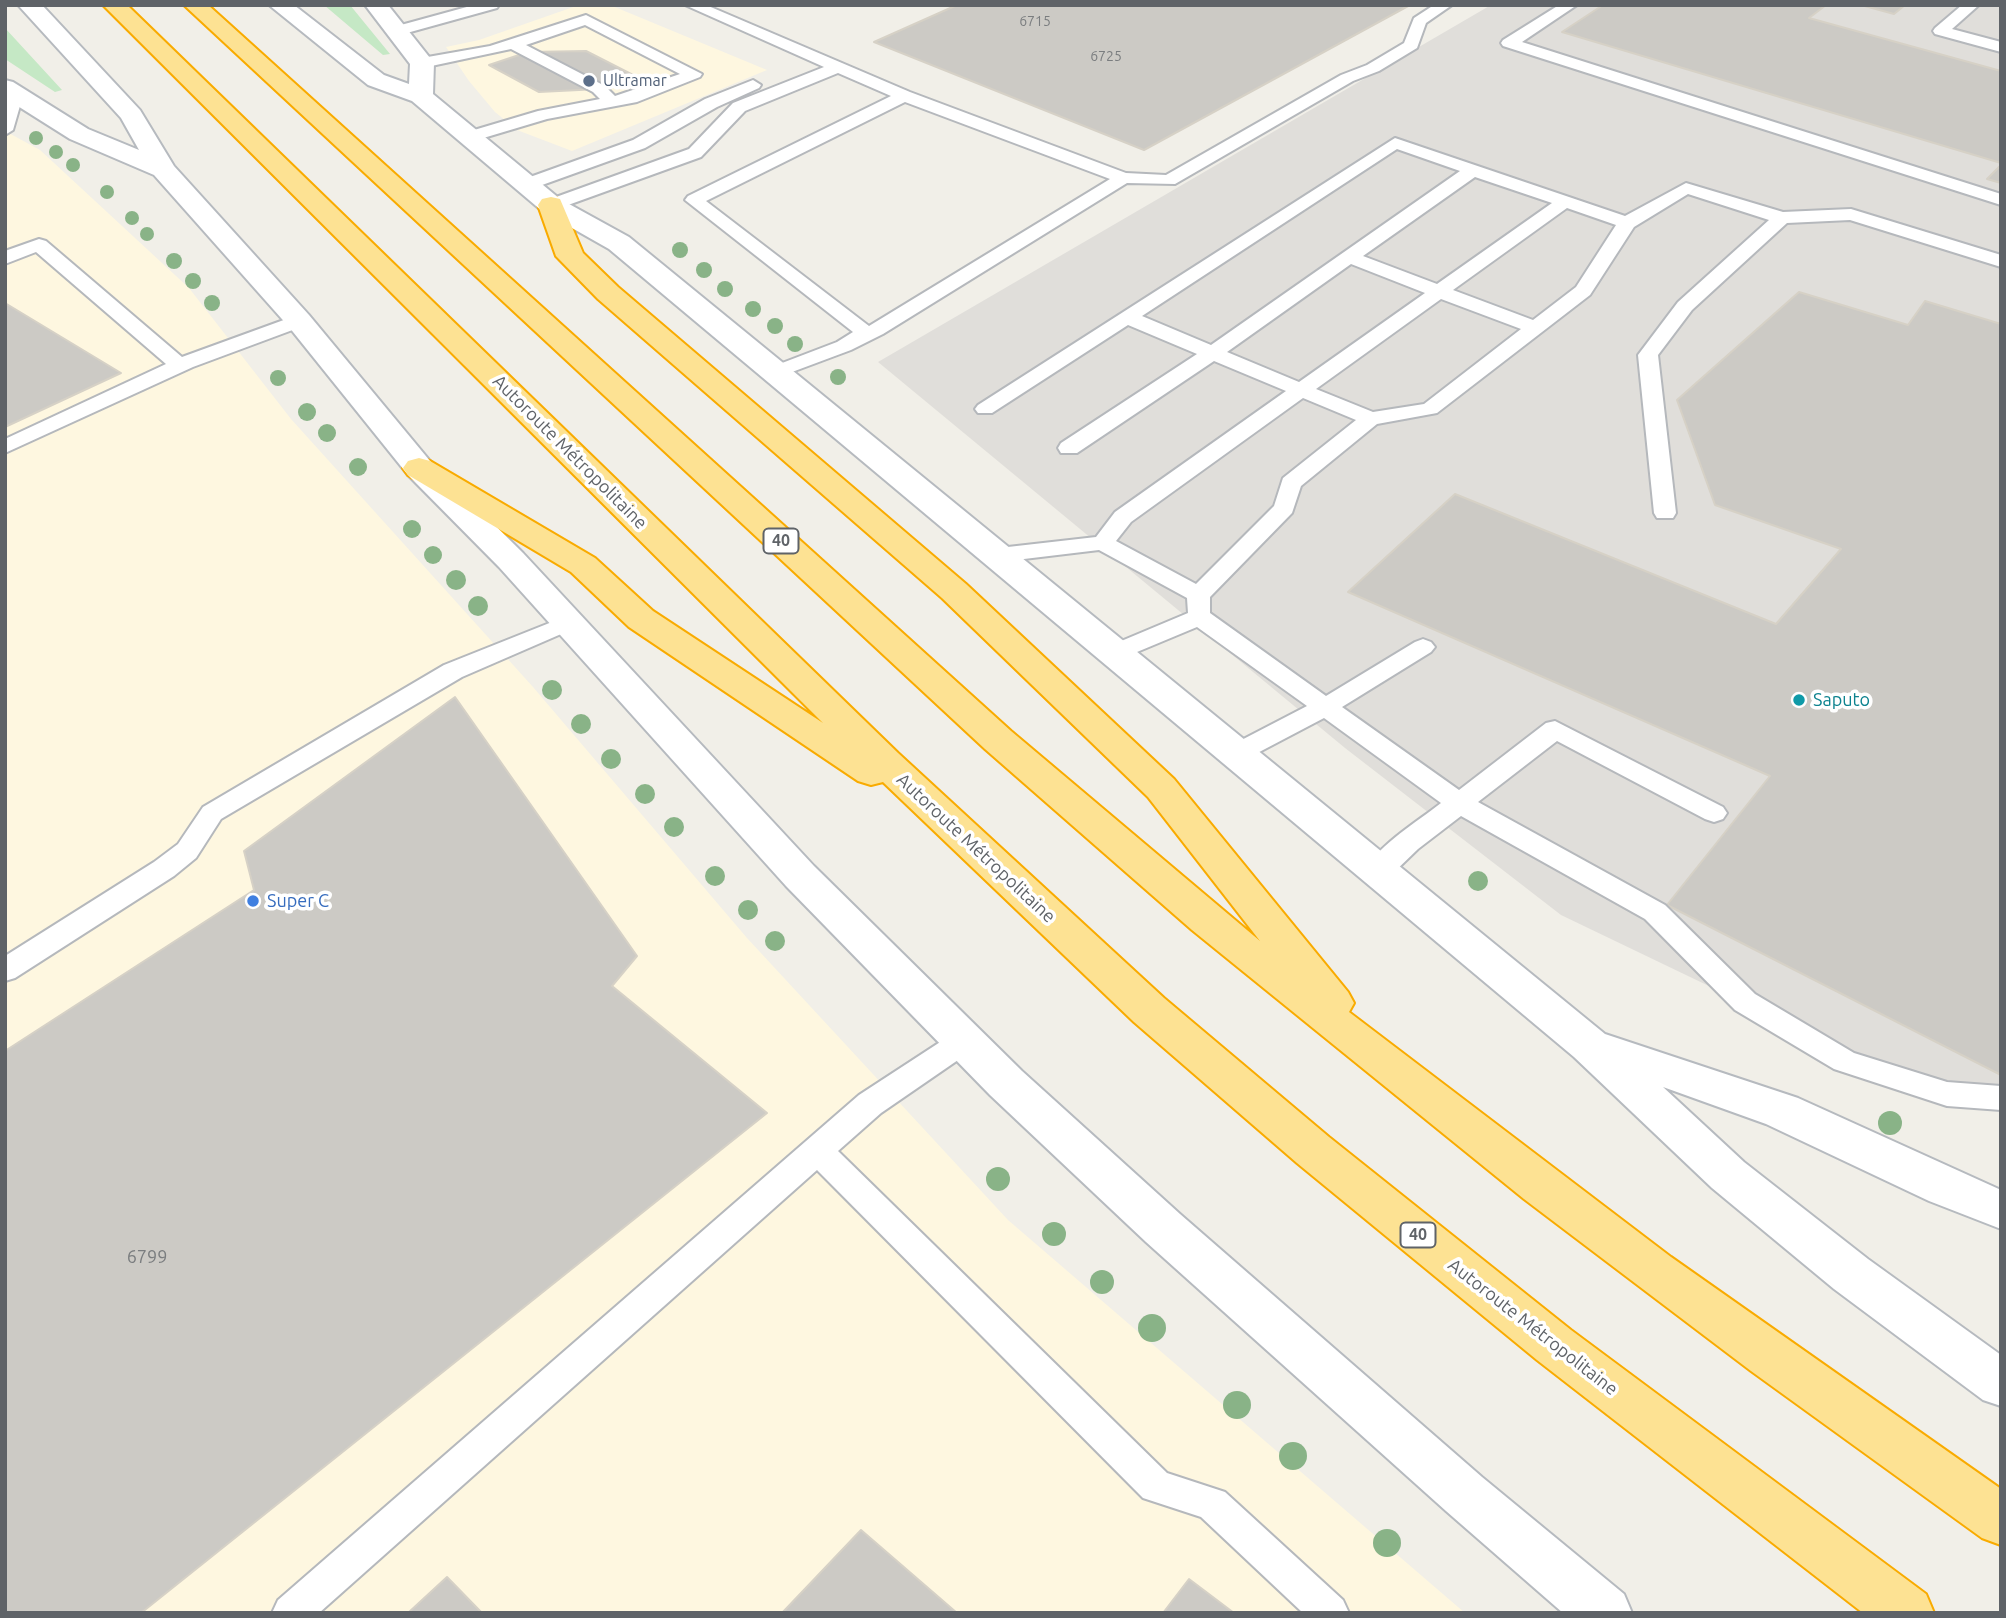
<!DOCTYPE html>
<html>
<head>
<meta charset="utf-8">
<style>
	body { margin:0 }
	#map { position:relative; width:2006px; height:1618px; overflow:hidden; background:#f1efe8; font-family:Ubuntu,sans-serif }
	canvas { display:block }
	.frame { position:absolute; inset:0; border:7px solid #5f6368; pointer-events:none }
</style>
</head>
<body>
<div id="map">
<canvas width="2006" height="1618"></canvas>
<div class="frame"></div>
</div>
<script>
const g = document.querySelector('canvas').getContext('2d');
g.lineJoin = 'round';
function paint(path, color) {
  g.fillStyle = color;
  g.fill(path, 'evenodd');
}
function trace(path, color, width, dash) {
  g.strokeStyle = color;
  g.lineWidth = width;
  g.lineCap = dash ? 'butt' : 'round';
  g.setLineDash(dash || []);
  g.stroke(path);
}
function drawText(font, color, halo, rows, align = 'center') {
  g.font = font + ' Ubuntu,sans-serif';
  g.lineWidth = 7;
  g.setLineDash([]);
  g.textBaseline = 'middle';
  g.strokeStyle = halo;
  g.fillStyle = color;
  for (const [text, x, y, turn = 0] of rows) {
    g.save();
    g.translate(x, y);
    g.rotate((+turn || 0) * Math.PI / 180);
    g.textAlign = isNaN(turn) ? turn : align;
    if (halo) g.strokeText(text, 0, 0);
    g.fillText(text, 0, 0);
    g.restore();
  }
}
const commercial = new Path2D(`
	M579,5H610L767,70L572,151L517,130L495,112L469,81L446,47L479,40Z
	M5,131L40,150L189,288L291,419L533,687L747,938L1008,1220L1465,1613H5Z`);
const industrial = new Path2D(`
	M1491,5H2001V1104L1865,1061L1561,915L1345,748L878,362Z`);
const green = new Path2D(`
	M324,5H350L390,54L383,55Z
	M5,28L62,90L55,92L5,59Z`);
const building = new Path2D(`
	M957,5H1410L1144,150L874,42Z
	M1603,5H1826L1809,18L2001,71V163L1562,32Z
	M1861,5H1905L1894,14Z
	M586,51L635,76L599,89L539,92L489,65L528,52Z
	M2001,165V183L1987,179Z
	M1799,292L1908,325L1925,301L2001,324V1075L1667,905L1770,776L1348,592L1455,494L1776,624L1841,549L1715,505L1677,400Z
	M5,303L121,373L5,427Z
	M455,697L637,956L612,986L767,1113L141,1613H5V1051L254,890L244,851Z
	M861,1530L957,1613H782Z
	M447,1577L482,1613H408Z
	M1189,1579L1234,1613H1163Z`);
const lane = new Path2D(`
	M474,5H499L497,8L396,36L388,31L390,28Z
	M685,5H706L910,92L1126,173L1166,175L1341,75L1367,65L1404,43L1414,18L1434,5H1452L1426,23L1417,48L1379,71L1353,81L1175,184L1127,183L883,334L851,350L776,378L769,376L766,372L769,368L837,342L853,332L685,200L688,196L891,96L838,73L745,111L701,157L557,209L551,210L542,205L545,201L689,149L733,103L824,67ZM905,102L1110,179L869,326L706,201Z
	M1559,5H1577L1522,42L2001,194V205L1503,46L1501,43L1503,40Z
	M1962,5H1979L1952,29L2001,42V52L1935,34L1933,31L1935,28Z
	M586,15L702,74L700,77L637,102L547,119L470,142L464,141L461,137L464,133L538,111L600,99L593,92L511,49L422,68L414,63L422,58L490,46ZM585,25L680,74L615,96L605,86L526,45Z
	M753,80L761,85L759,88L717,107L645,148L531,189L525,190L516,185L519,181L633,140L705,99Z
	M16,87L24,92L13,130L5,135V101L10,89Z
	M1395,138L1625,216L1686,183L1783,212L1851,209L2001,255V267L1850,220L1787,223L1692,310L1658,355L1676,513L1673,518H1657L1654,513L1638,355L1678,302L1769,220L1688,194L1634,227L1590,295L1437,413L1377,424L1301,486L1292,513L1210,597V613L1326,696L1415,642L1423,639L1431,642L1435,647L1431,652L1342,707L1459,790L1546,723L1555,721L1723,807L1727,813L1723,819L1714,822L1705,819L1557,741L1478,802L1665,905L1755,994L1854,1053L1947,1082L2001,1086V1110L1947,1106L1834,1069L1735,1010L1645,919L1461,816L1418,849L1389,877L1379,880L1369,877L1365,870C1381,843 1417,822 1441,803L1324,718L1246,759L1237,762L1228,759L1224,753L1228,747L1307,706L1197,627L1125,657L1116,660L1107,657L1104,652L1107,647L1188,613L1187,598L1099,550L999,562L991,560L988,555L991,550L999,548L1096,537L1115,512L1286,391L1214,361L1077,453H1061L1058,448L1061,443L1197,354L1128,325L992,413H978L975,409L978,405ZM1397,149L1460,171L1211,345L1142,316ZM1475,177L1552,203L1437,284L1363,256ZM1567,208L1616,225L1576,287L1533,320L1453,290ZM1351,264L1425,293L1299,382L1227,352ZM1441,299L1521,329L1424,404L1373,412L1316,389ZM1303,398L1356,420L1283,478L1274,506L1196,584L1116,541L1131,522Z
	M39,239L46,241L182,357L292,317H306L309,321L306,325L193,367L5,453V439L166,364L36,252L5,264V251Z
	M567,616L575,618L579,623L575,628L462,677L221,819L196,858L174,876L15,978L5,981V956L154,862L178,844L203,807L444,665Z
	M964,1030L974,1033L979,1041L974,1049L881,1113L838,1151L1167,1473L1225,1492L1343,1600L1349,1613H1303L1201,1517L1143,1498L817,1170L319,1613H272L278,1600L859,1095L954,1033Z`);
const secondary = new Path2D(`
	M18,5H42L140,110L174,166L309,315L430,461L523,553L814,866L1022,1071L1180,1214L1482,1477L1624,1594L1632,1613H1563L1446,1511L1146,1242L990,1095L786,886L499,567L408,475L289,327L154,175L70,139L5,98V80L13,82L88,129L139,150L121,118Z
	M269,5H294L384,75L409,84L410,64L365,5H388L434,63L433,94L560,199L629,237L1605,1034L1798,1098L2001,1190V1229L1929,1201L1766,1124L1663,1087L1744,1162L1868,1259L2001,1355V1406L1983,1400L1834,1289L1712,1188L1574,1057L609,249L542,211L412,101L368,85Z`);
const highway = new Path2D(`
	M103,5H127L898,753L1164,998L1329,1137L1571,1330L1926,1594L1934,1613H1863L1537,1360L1297,1163L1134,1022L883,782L871,785L858,781L629,627L571,572L408,475L403,468L408,461L419,458L430,461L595,558L653,611L823,723Z
	M184,5H208L1011,731L1260,941L1148,797L942,598L598,299L556,256L538,205L542,199L551,197L560,199L583,253L618,287L966,584L1174,779L1348,992L1354,1003L1349,1012L1671,1257L2001,1489V1545L1982,1538L1751,1371L1524,1199L1192,930L985,749Z`);
const trees = [
	[36,138,7],
	[56,152,7],
	[73,165,7],
	[107,192,7],
	[132,218,7],
	[147,234,7],
	[680,250,8],
	[174,261,8],
	[704,270,8],
	[193,281,8],
	[725,289,8],
	[212,303,8],
	[753,309,8],
	[775,326,8],
	[795,344,8],
	[838,377,8],
	[278,378,8],
	[307,412,9],
	[327,433,9],
	[358,467,9],
	[412,529,9],
	[433,555,9],
	[456,580,10],
	[478,606,10],
	[552,690,10],
	[581,724,10],
	[611,759,10],
	[645,794,10],
	[674,827,10],
	[715,876,10],
	[1478,881,10],
	[748,910,10],
	[775,941,10],
	[1890,1123,12],
	[998,1179,12],
	[1054,1234,12],
	[1102,1282,12],
	[1152,1328,14],
	[1237,1405,14],
	[1293,1456,14],
	[1387,1543,14]
];
const markers = [
	[589,81,7,"#5c6f8a"],
	[1799,700,7,"#0f9aa8"],
	[253,901,7,"#3f7fe0"]
];
const numberNames = [
	["6715",1035,21],
	["6725",1106,56]
];
const farServicenames = [
	["Ultramar",603,81]
];
const shields = [
	[781,541,35],
	[1418,1235,35]
];
const shieldNames = [
	["40",781,541],
	["40",1418,1235]
];
const streetNames = [
	["Autoroute Métropolitaine",570,452,45],
	["Autoroute Métropolitaine",976,848,43],
	["Autoroute Métropolitaine",1533,1327,38]
];
const cultureNames = [
	["Saputo",1813,700]
];
const shopNames = [
	["Super C",267,901]
];
const nearNumbernames = [
	["6799",147,1257]
];
paint(commercial, '#fef7e0');
paint(industrial, '#e0deda');
paint(green, '#c5e8c5');
paint(building, '#cccac5');
trace(building, '#d6d1c6', 2);
trace(lane, '#b5b8bc', 4);
trace(secondary, '#b6babf', 4);
trace(highway, '#f9ab00', 4);
paint(lane, '#fff');
paint(secondary, '#fff');
paint(highway, '#fde293');
g.fillStyle = '#89b387';
for (const [x, y, r] of trees) {
  g.beginPath();
  g.arc(x, y, r, 0, 2 * Math.PI);
  g.fill();
}
for (const [x, y, r, color] of markers) {
  const dot = new Path2D();
  dot.arc(x, y, r, 0, 2 * Math.PI);
  g.fillStyle = color;
  g.fill(dot);
  trace(dot, '#fff', 2.5);
}
drawText('14px', '#7a7d7f', null, numberNames);
drawText('16px', '#4e5e75', '#fff', farServicenames, 'left');
for (const [x, y, w] of shields) {
  const box = new Path2D();
  box.roundRect(x - w / 2, y - 12.5, w, 25, 5);
  g.fillStyle = '#fff';
  g.fill(box);
  trace(box, '#5f6368', 2);
}
drawText('bold 16px', '#5f6368', null, shieldNames);
drawText('18px', '#5f6368', '#fff', streetNames);
drawText('18px', '#0d838f', '#fff', cultureNames, 'left');
drawText('18px', '#366cbe', '#fff', shopNames, 'left');
drawText('18px', '#7a7d7f', null, nearNumbernames);
</script>
</body>
</html>
